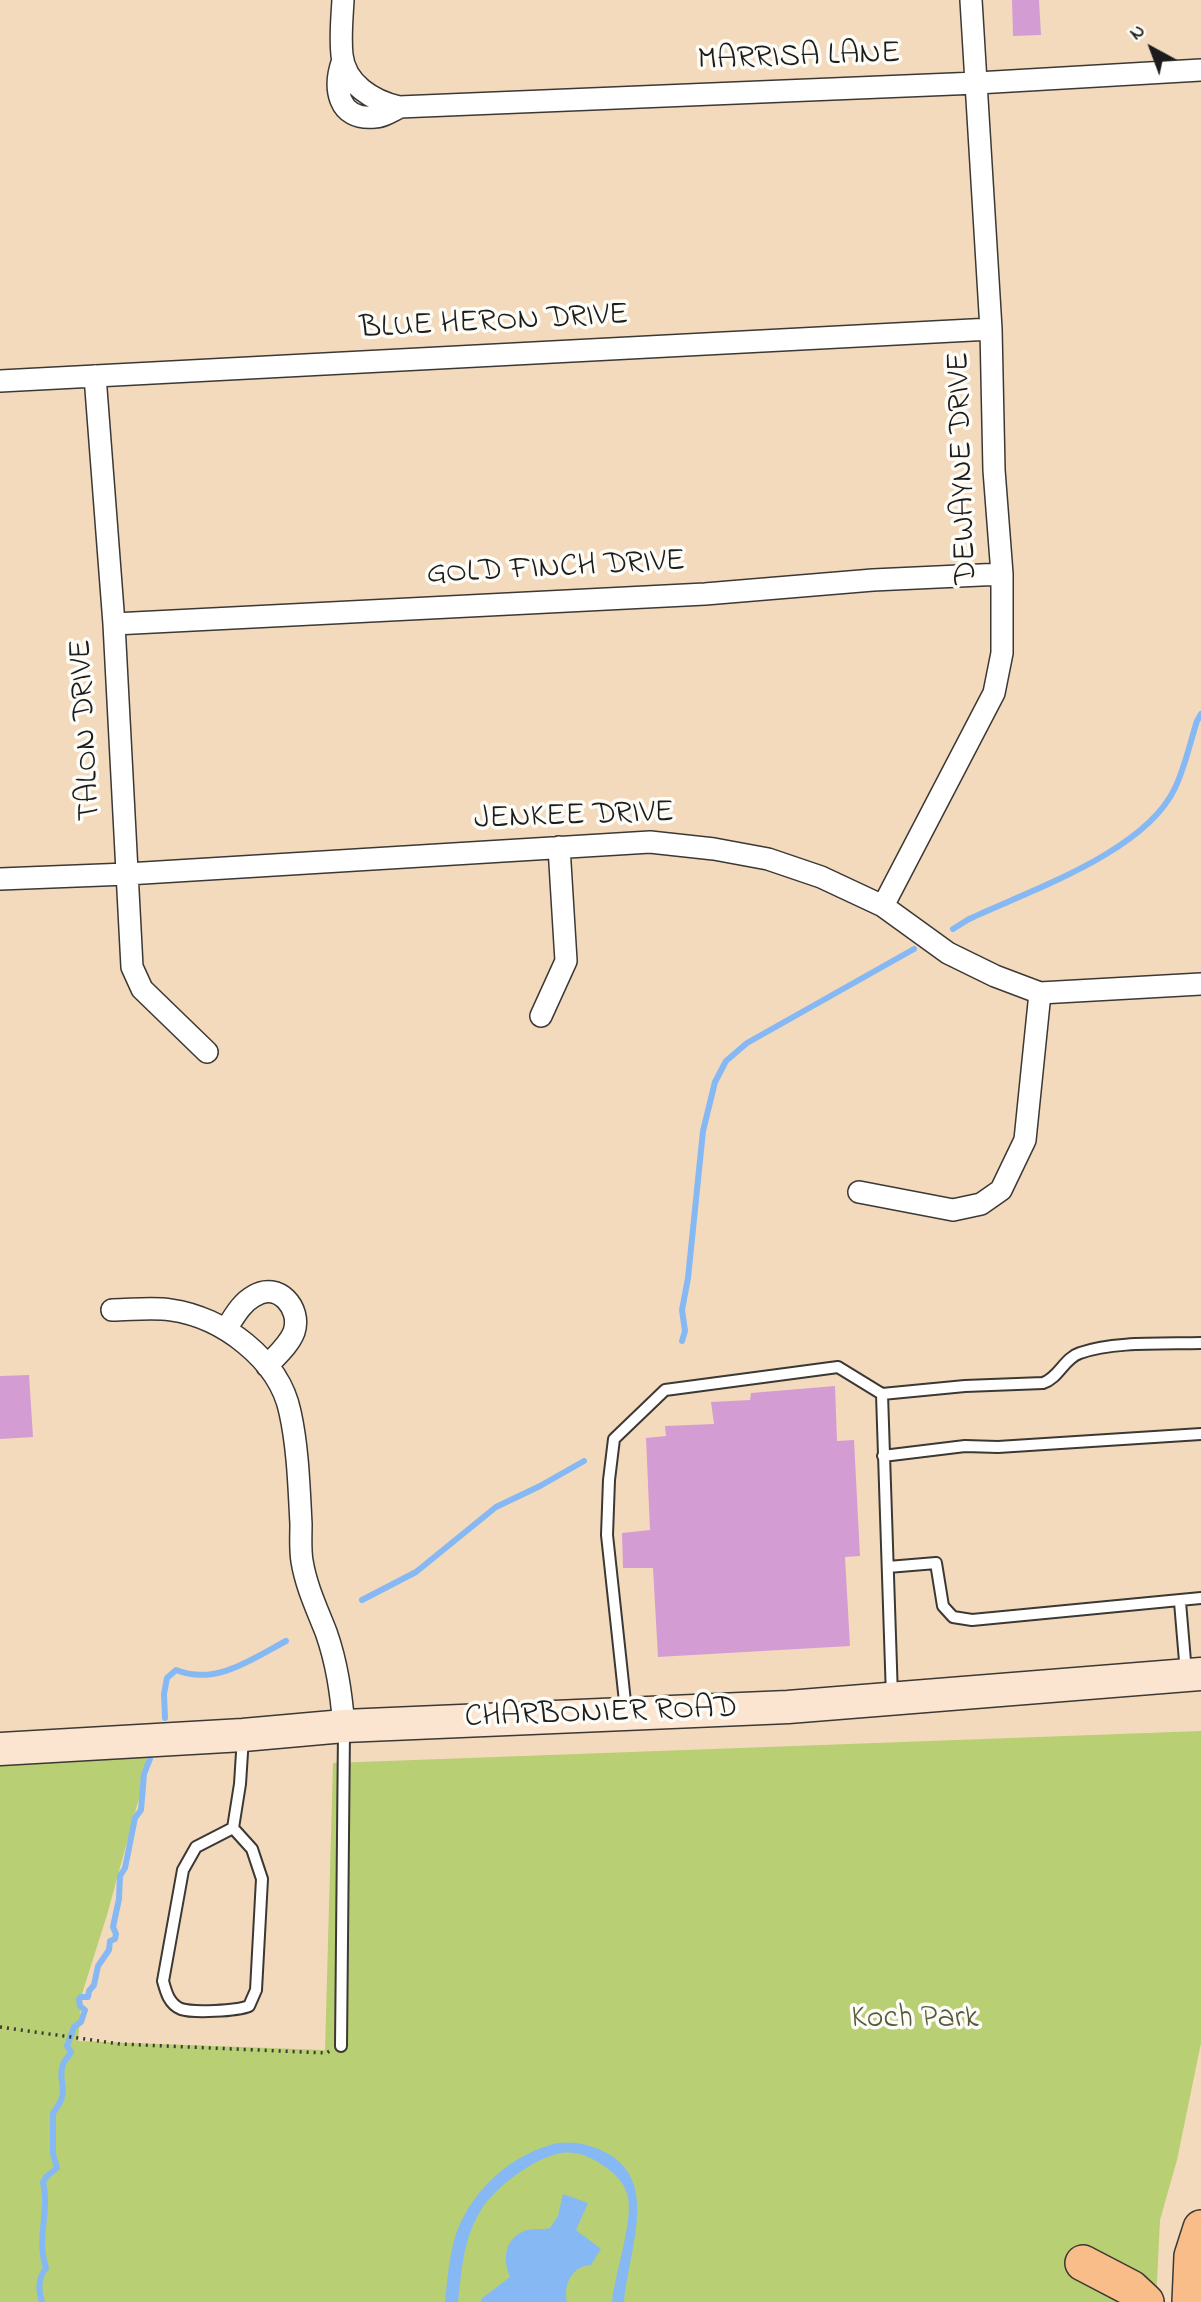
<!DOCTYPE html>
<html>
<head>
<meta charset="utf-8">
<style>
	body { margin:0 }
	#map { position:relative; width:1201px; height:2302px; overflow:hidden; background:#f4dabc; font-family:"Indie Flower",sans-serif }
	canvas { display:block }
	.north { position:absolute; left:1117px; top:14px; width:70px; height:70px; -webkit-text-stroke:5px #fdfcf7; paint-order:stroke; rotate:319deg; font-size:19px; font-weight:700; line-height:28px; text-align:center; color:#1c1c1c }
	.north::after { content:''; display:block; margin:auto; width:24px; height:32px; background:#1c1c1c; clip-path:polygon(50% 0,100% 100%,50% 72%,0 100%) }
</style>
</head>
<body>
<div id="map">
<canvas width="1201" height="2302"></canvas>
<div class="north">N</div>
</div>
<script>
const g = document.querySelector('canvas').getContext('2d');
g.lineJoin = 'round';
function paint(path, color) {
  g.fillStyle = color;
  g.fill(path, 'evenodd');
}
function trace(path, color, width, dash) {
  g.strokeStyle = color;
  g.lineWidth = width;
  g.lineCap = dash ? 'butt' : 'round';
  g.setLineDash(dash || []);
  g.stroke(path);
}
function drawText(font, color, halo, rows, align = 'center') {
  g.font = font + ' "Indie Flower",sans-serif';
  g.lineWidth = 7;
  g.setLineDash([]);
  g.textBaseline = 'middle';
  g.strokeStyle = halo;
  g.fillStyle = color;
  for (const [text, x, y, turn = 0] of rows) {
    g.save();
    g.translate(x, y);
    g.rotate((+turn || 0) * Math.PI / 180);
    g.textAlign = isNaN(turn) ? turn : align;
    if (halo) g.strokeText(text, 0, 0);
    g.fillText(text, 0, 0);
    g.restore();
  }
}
const green = new Path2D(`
	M1201,1731V2043L1177,2160L1160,2220L1156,2302H0V1766L147,1756L144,1780L107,1915L82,1994L78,2041L325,2050L333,1763Z`);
const water = new Path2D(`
	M577,2143C669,2161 630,2240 624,2302H612C615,2273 633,2222 628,2197C625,2183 614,2172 602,2165C591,2157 576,2151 562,2153C535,2157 495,2187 481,2210C463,2239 462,2269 458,2302H445C447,2281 449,2258 455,2237C469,2194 506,2158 550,2145C558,2142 568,2143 577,2143Z
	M563,2194L588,2203L576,2230L601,2249L591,2265C572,2266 563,2285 567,2302H481V2299L510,2277C502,2258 505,2237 527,2230C535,2228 542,2230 550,2228L558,2216Z`);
const stream = new Path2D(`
	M953,929L969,919C1031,890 1145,852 1175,788C1185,767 1190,743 1197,721L1201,714
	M682,1341L685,1331L682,1310L688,1278L703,1131L715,1082L726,1061L747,1043L914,949
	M362,1600L416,1572L496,1507L540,1486L584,1461
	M165,1718L164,1694L167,1678L176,1670C216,1686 252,1659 286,1641
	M42,2302C38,2290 38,2278 46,2268C36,2238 50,2210 43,2182L47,2176L57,2168L53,2154V2113C73,2088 55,2082 64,2062C66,2059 69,2056 71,2052L67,2046L74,2027L81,2022L85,2010L80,2006L79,1999L81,1997H88L89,1991L94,1985L98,1966L109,1950L110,1941L115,1939L116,1934L113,1927L119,1899L120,1876L125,1868L135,1818L141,1810L144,1774L150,1759`);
const building = new Path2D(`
	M1012,0H1039L1041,35L1013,36Z
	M29,1375L33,1437L0,1439V1376Z
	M835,1386L837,1441L854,1440L860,1556L845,1557L850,1646L658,1657L653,1568H623L622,1533L650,1530L646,1438L666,1436L665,1426L714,1424L711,1402L750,1400L751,1393Z`);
const path = new Path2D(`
	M0,2027L120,2044L326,2053L330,2051`);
const lane = new Path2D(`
	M882,1394L965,1386L1043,1383C1059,1378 1064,1358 1080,1353C1113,1341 1166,1344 1201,1343
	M883,1456L965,1446L998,1447L1201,1434
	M888,1567L936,1563L943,1606L953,1617L972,1620L1201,1598
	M1180,1602L1186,1673
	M626,1711L607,1535L609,1480L614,1439L665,1390L838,1367L882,1394L892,1697
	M233,1828L196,1847L183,1870L163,1981C166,1992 169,2004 181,2009C193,2013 237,2011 249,2006L256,1990L262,1879L252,1849L233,1828L240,1784L243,1737
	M341,2046L344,1730`);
const street = new Path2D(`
	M343,0C342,18 340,37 342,55C345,84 373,101 399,107L977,83L1201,70
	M343,60C333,87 337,121 375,117C383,117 392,111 400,107
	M95,376L114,624L132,967L142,989L207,1052
	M0,381L991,329
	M114,624L705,594L873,580L1002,574
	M0,879L127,874L650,842L714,849L768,859L821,877L883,906L948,953L995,976L1040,993L1201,984
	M883,906L994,693L1002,653V574L994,470L991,329L971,0
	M541,1016L566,961L559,847
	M859,1192L953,1210L981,1204L1001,1190L1025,1140L1040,993
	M112,1310C131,1310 152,1307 171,1310C222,1317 279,1359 290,1412C298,1448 299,1487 301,1524C301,1536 300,1549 302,1561C306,1586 317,1609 326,1632C337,1663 341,1693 344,1726
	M226,1329C234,1317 241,1303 254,1296C278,1281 302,1308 294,1332C289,1345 276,1356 267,1366`);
const secondary = new Path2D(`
	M0,1749L243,1735L344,1726L788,1707L1201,1674`);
const primary = new Path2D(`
	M1083,2263L1131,2288L1146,2302
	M1190,2302L1192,2256L1201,2228`);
const streetNames = [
	["MARRISA LANE",799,59,-2],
	["BLUE HERON DRIVE",494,324,-3],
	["DEWAYNE DRIVE",965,468,-92],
	["GOLD FINCH DRIVE",556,570,-3],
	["TALON DRIVE",88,730,-93],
	["JENKEE DRIVE",574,818,-2],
	["CHARBONIER ROAD",601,1715,-2]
];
const parkNames = [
	["Koch Park",915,2021]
];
paint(green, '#b8cf73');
paint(water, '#86b9f3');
trace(stream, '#86b9f3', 6);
paint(building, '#d39dd4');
trace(lane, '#3c3834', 14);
trace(street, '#3c3834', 24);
trace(secondary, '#3c3834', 35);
trace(primary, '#3c3834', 38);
trace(path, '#3c3834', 3.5, [2, 5]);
trace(lane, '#fff', 10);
trace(street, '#fff', 21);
trace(secondary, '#fce5d0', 32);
trace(primary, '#f8bd89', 35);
drawText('32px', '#1c1c1c', '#fdfcf7', streetNames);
drawText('32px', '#535b3a', '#fdfcf7', parkNames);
</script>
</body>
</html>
